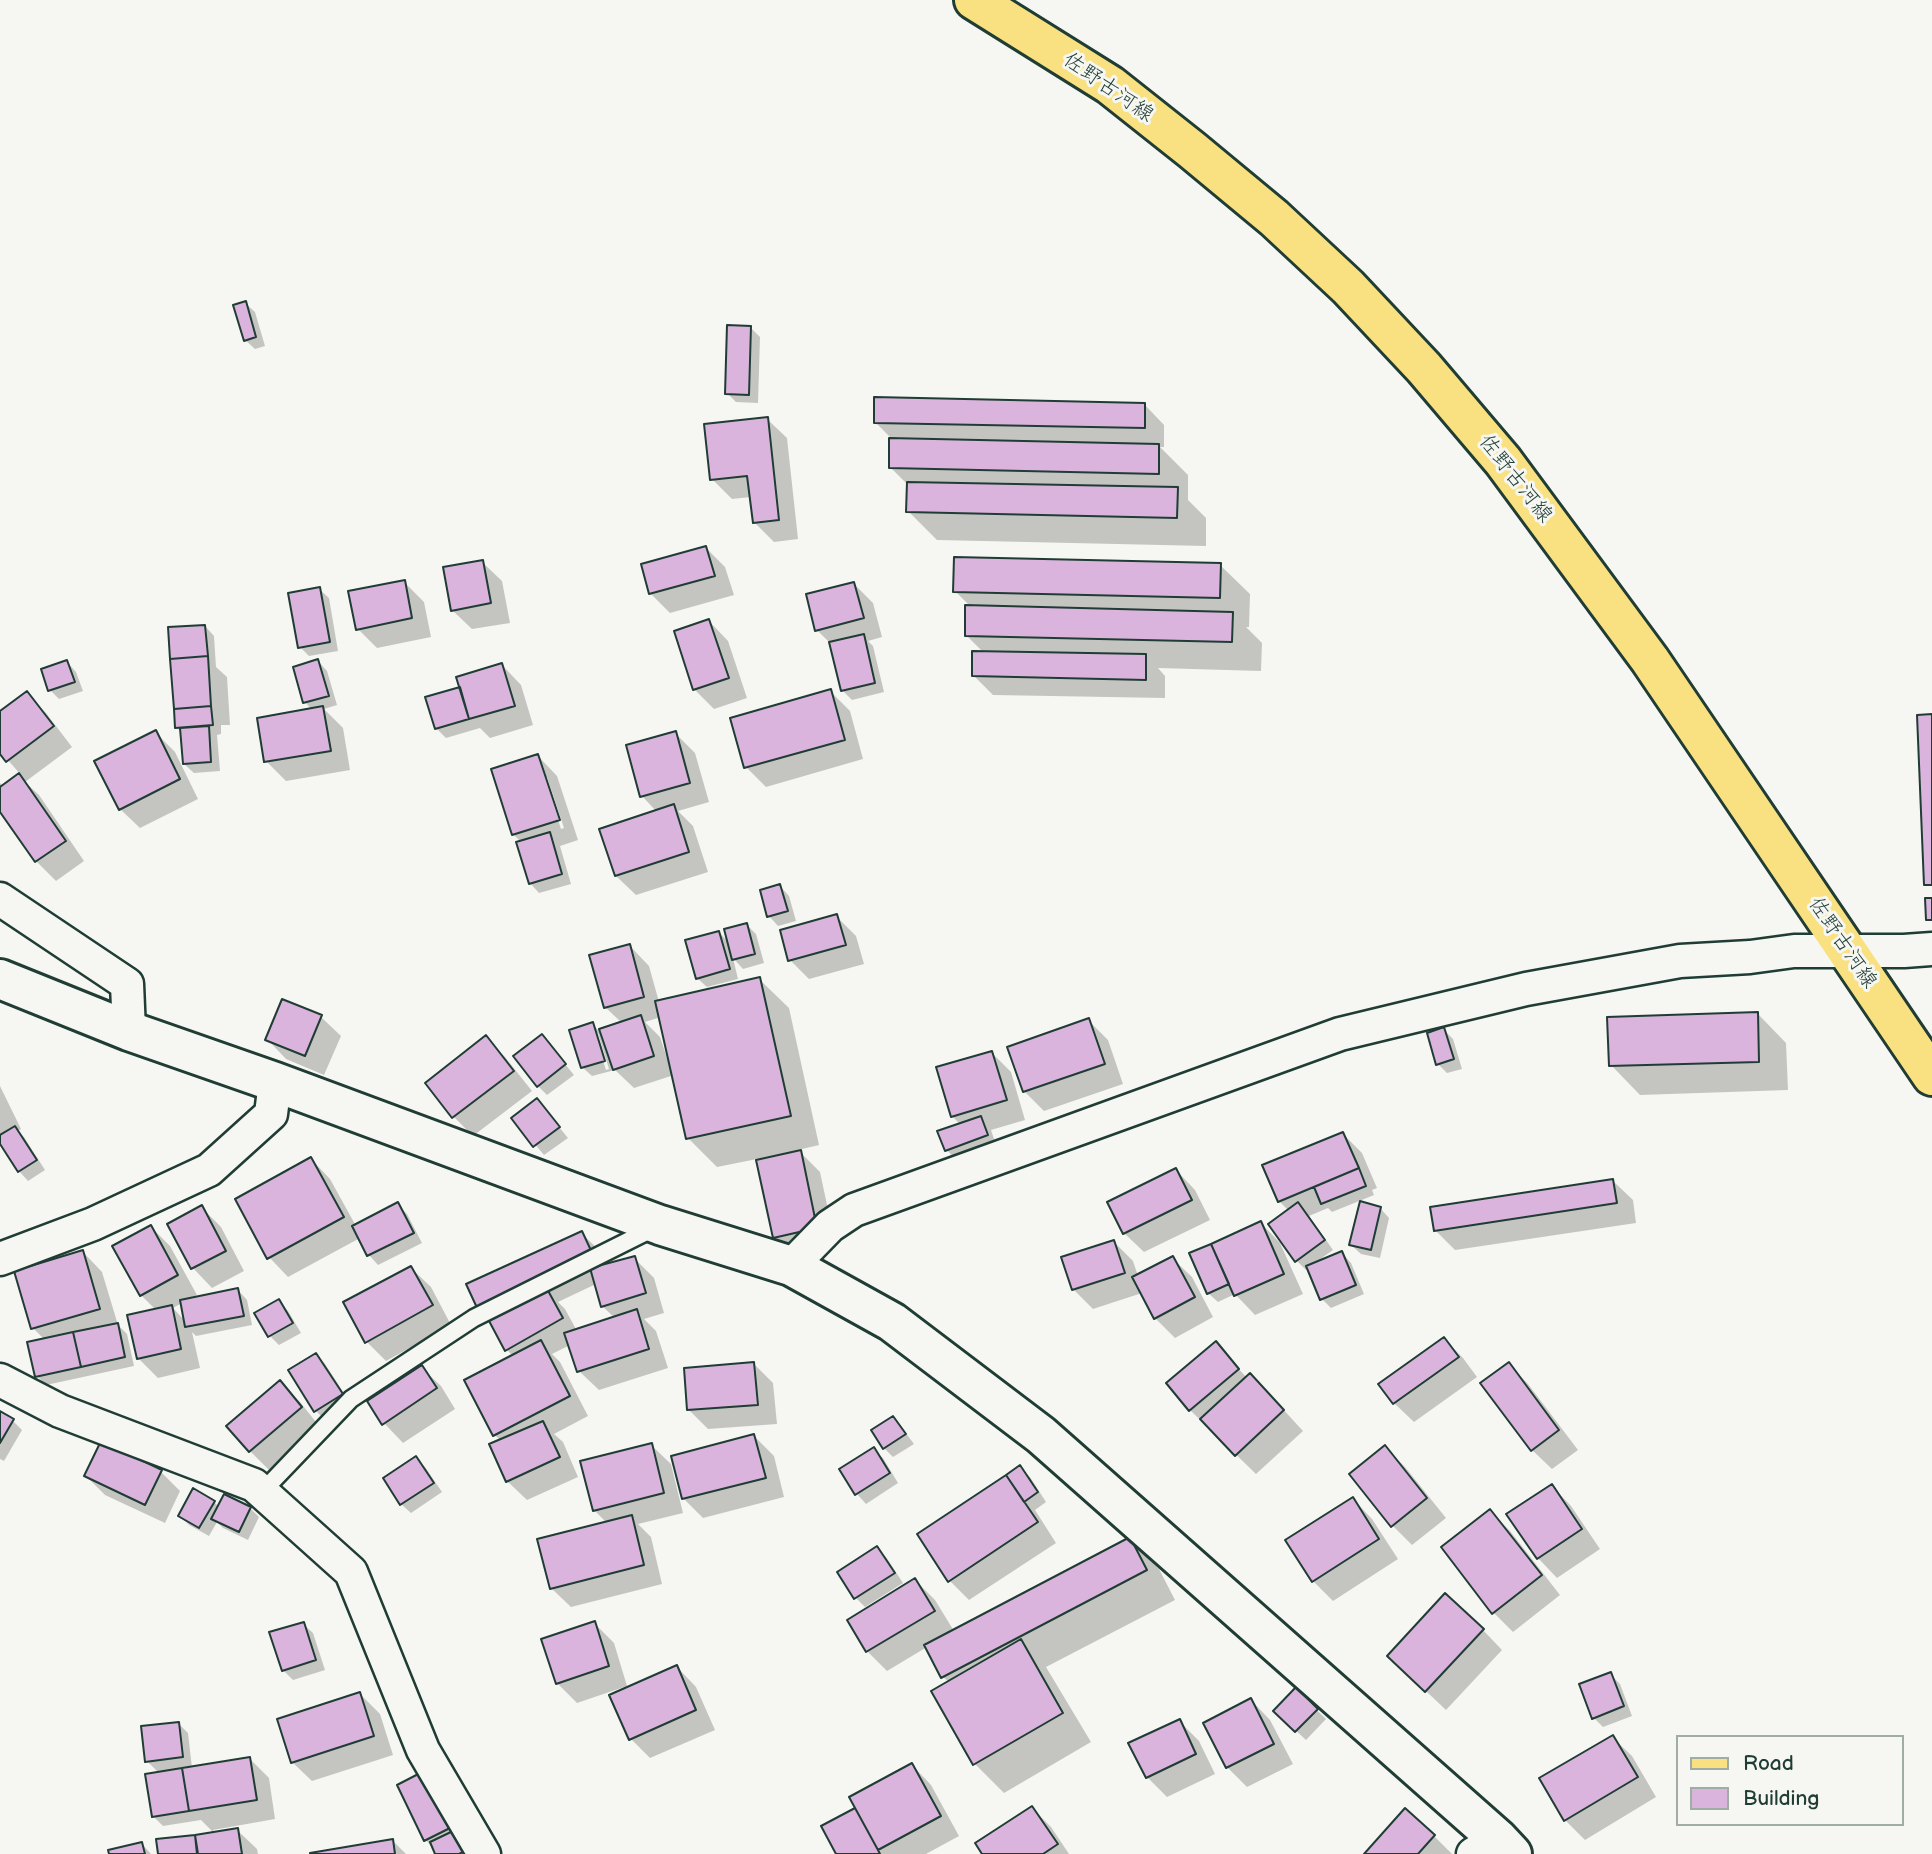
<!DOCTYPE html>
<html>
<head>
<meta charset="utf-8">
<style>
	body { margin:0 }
	#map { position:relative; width:1932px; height:1854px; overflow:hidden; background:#f6f6f2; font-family:"Balsamiq Sans",sans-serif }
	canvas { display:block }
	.legend { position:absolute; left:1676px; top:1735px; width:228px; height:91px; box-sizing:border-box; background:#f6f6f2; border:2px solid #a0aca6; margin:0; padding:9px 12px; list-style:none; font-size:21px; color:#1f3d34 }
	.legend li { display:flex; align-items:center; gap:14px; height:35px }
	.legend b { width:35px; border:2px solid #a0aca6 }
</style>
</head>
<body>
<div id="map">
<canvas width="1932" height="1854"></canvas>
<ul class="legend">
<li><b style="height:9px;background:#f9e181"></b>Road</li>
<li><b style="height:19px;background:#dab4dd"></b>Building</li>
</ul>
</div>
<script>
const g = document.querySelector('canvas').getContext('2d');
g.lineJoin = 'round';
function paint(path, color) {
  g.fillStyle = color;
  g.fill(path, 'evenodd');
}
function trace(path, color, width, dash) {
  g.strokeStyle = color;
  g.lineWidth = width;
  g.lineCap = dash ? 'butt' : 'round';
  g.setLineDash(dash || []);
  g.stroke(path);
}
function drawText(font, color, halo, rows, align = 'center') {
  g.font = font + ' "Balsamiq Sans","Klee One",sans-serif';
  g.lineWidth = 6;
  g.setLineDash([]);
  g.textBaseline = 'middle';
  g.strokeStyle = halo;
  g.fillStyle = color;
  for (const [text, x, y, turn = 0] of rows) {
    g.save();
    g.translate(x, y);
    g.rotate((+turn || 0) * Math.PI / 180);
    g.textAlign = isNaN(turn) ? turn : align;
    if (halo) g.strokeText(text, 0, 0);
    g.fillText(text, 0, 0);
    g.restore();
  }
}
const shadow = new Path2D(`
	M245,303L255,312L265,346L255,349L245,340Z
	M751,328L760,337L758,403L736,402L727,393Z
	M1145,405L1164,425V447H1160L1188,475V500L1206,518V546L937,540L908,511L909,486L890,467L891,438L875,422Z
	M767,419L787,438L798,539L774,542L754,522L751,497L732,499L712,479Z
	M706,548L725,567L734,595L670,613L651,594Z
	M482,562L502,581L510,623L472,629L452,610Z
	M1220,565L1250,594L1249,627H1246L1262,643L1261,671L1158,668L1165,676V698L993,695L973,675L984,653L966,635L971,607L955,591Z
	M404,582L424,602L431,637L377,648L358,629Z
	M854,584L873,603L882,637L868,641L873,646L884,692L852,700L842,690L831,644L817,630Z
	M319,589L329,598L338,651L309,656L300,647Z
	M709,621L728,641L747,698L714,709L694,689Z
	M205,626L214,636L216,667L227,677L230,725H221V734L217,735L220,771L194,773L184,764L182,733L177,728Z
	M318,661L327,671L337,705L324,709L343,728L350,770L286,781L266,761L312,710L305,702Z
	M67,662L76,672L83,691L59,699L50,690Z
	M502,665L521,685L533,725L490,738L480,728L446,738L436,728L462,688Z
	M830,691L850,711L863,759L766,787L746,767Z
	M27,694L46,713L72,747L25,782L39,795L84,861L56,881L36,861L0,809V783L4,787L21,775L0,751V714Z
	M155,732L175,752L198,799L140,828L120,809Z
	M675,733L695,753L709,802L678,811L693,826L708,872L636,895L616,876L657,812L642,796Z
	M538,756L557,776L578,840L560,846L571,884L539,893L530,883L522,843L514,835L493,770ZM544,777H547L564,828L561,829Z
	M780,886L789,896L796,921L778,926L769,916Z
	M836,916L856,936L864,964L809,979L790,960Z
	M747,925L756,934L764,963L743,969L733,958L738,979L707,987L697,978L719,932L729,943Z
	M630,946L649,966L659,1002L759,979L789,1008L819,1145L798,1150L820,1172L836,1247L794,1256L775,1237L757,1159L717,1167L688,1138L674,1075L634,1088L615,1070L592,1076L582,1067L592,1024L599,1031L622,1023L605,1007ZM661,1017L670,1060L668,1061L660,1037L645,1022ZM594,1033H598L609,1069L606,1070Z
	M1757,1013L1786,1043L1788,1090L1640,1095L1611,1065Z
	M321,1017L341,1036L324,1075L286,1059L267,1039Z
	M1088,1020L1108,1040L1123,1084L1044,1111L1024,1091Z
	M1443,1029L1453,1039L1462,1069L1447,1073L1438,1064Z
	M542,1036L574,1075L547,1095L538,1086Z
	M486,1037L505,1057L532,1091L473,1136L454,1117Z
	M992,1053L1011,1072L1025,1120L991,1130L996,1145L956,1160L947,1150L961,1125L952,1116Z
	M0,1086L21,1129L18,1131L24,1137L45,1170L28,1181L19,1171L0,1141Z
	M537,1100L568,1138L544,1155L513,1118Z
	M1343,1134L1362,1153L1377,1188L1372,1190L1374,1195L1332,1212L1328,1208L1309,1216L1333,1250L1316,1262L1342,1253L1351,1263L1364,1294L1331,1308L1322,1299L1309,1267L1306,1270L1296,1260L1289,1211L1279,1201Z
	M311,1159L330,1179L356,1226L398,1205L407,1214L422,1243L378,1265L369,1255L360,1238L288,1277L269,1257Z
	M1176,1170L1195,1190L1210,1220L1144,1252L1124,1233Z
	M1613,1181L1633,1200L1636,1223L1455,1250L1435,1230Z
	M202,1208L221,1227L244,1271L212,1288L193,1268L169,1225Z
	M1380,1208L1389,1218L1380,1258L1361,1254L1351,1245Z
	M1261,1223L1280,1243L1303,1294L1255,1315L1235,1294L1218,1302L1208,1293Z
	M151,1227L170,1246L197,1295L190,1299L238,1290L247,1300L252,1325L196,1336L192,1332L200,1368L158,1378L138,1358L156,1310L141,1295L114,1247ZM182,1303L185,1321L173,1308Z
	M581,1233L601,1252L607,1266L634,1258L654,1278L664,1313L644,1319L656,1331L668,1368L599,1390L579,1371L570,1345L552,1354L560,1362L588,1416L554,1434L563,1442L578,1477L527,1500L507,1481L501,1441L495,1435L513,1356L507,1350ZM596,1284L602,1306L615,1318L577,1331L565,1309L558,1302Z
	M1114,1242L1133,1261L1138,1276L1172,1258L1192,1277L1213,1317L1175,1338L1155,1318L1142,1293L1093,1309L1073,1289Z
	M83,1252L102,1272L118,1325L127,1334L134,1366L46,1385L37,1376L45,1340L33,1328Z
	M411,1268L431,1287L451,1325L386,1361L366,1341Z
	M279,1301L288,1311L301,1333L279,1345L270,1336Z
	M1444,1339L1463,1358L1477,1377L1414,1422L1394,1403Z
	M1215,1343L1247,1378L1270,1395L1303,1431L1256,1474L1190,1410Z
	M316,1355L325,1364L351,1404L325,1420L316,1411Z
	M754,1364L773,1383L777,1424L708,1429L689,1410Z
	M1509,1364L1528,1384L1578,1450L1552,1469L1532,1450Z
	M421,1367L441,1386L455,1409L403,1443L384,1423Z
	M280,1383L300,1402L320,1427L269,1470L250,1451Z
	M0,1413L13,1421L22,1430L4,1461L0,1459Z
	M893,1418L902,1428L914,1444L893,1457L884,1448Z
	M754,1436L774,1456L784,1497L703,1518L684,1499Z
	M651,1445L671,1464L683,1513L638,1524L651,1537L662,1584L571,1607L551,1588L607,1523L594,1510Z
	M1385,1447L1405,1467L1446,1518L1412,1545L1392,1525Z
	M873,1449L883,1458L898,1483L866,1504L857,1494L841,1470Z
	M416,1458L425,1467L442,1492L411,1513L401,1504Z
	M1020,1468L1030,1477L1046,1502L1035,1510L1056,1543L969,1600L950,1581Z
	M161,1472L180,1491L165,1523L105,1495L86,1476Z
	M1552,1486L1571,1506L1600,1549L1557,1578L1538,1558Z
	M1353,1499L1372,1519L1398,1559L1333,1601L1313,1581Z
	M214,1502L219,1507L250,1508L259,1517L248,1540L223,1528L217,1522L209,1536L189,1525L180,1516Z
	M1490,1511L1510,1531L1560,1595L1513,1632L1494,1613L1443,1548Z
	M1129,1540L1159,1569L1175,1600L1046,1667L1091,1742L1004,1793L974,1763L949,1682L943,1677L927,1647L887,1671L867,1651L915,1580L935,1600L954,1631Z
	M877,1548L886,1557L903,1583L865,1607L856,1598Z
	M594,1623L614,1643L627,1686L577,1703L557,1683Z
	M303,1624L313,1633L325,1670L293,1680L283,1670Z
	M1483,1630L1502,1650L1446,1710L1409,1675Z
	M677,1667L696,1687L715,1730L650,1758L631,1739Z
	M1610,1674L1620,1684L1632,1716L1603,1727L1594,1718Z
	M1296,1690L1326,1719L1306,1740L1275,1711Z
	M360,1694L380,1714L393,1755L312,1781L292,1762Z
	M1251,1700L1270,1720L1293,1764L1247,1787L1227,1767L1205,1723Z
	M1179,1721L1199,1741L1215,1774L1167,1797L1147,1777L1131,1744Z
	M179,1724L188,1733L192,1768L249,1758L269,1778L275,1819L213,1830L214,1833L237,1830L257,1849L258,1854H159L158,1840L214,1833L201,1820L163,1826L154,1817L159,1773L147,1761Z
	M1612,1737L1632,1756L1656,1797L1585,1840L1565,1820Z
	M912,1765L931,1785L959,1836L926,1854H838L823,1827L857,1809Z
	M426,1772L468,1854H437L426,1840Z
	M1032,1808L1051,1827L1069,1854H984Z
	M1434,1836L1452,1854H1367Z
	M392,1840L406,1854H314Z
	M142,1844L151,1854H111Z`);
const building = new Path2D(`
	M246,301L256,337L244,341L233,305Z
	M727,325L751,326L749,395L725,394Z
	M874,397L1145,403V428L874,423Z
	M768,417L779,520L753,523L747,476L710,480L704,424Z
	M889,438L1159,444V474L889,468Z
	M907,482L1178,487L1177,518L906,512Z
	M706,546L715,576L649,594L641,564Z
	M954,557L1221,563L1220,598L953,592Z
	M483,560L491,603L451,611L443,567Z
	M405,580L412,618L356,630L348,591Z
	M854,582L864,618L815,631L806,594Z
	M320,587L330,642L298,648L288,593Z
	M965,605L1233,612L1232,642L965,636Z
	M709,619L729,678L693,690L674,631Z
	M205,625L208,656L170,659L168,627Z
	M864,634L875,683L841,691L829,642Z
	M972,651L1146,654V680L972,676Z
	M208,656L211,706L174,709L170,659Z
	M318,659L329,696L303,703L293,667Z
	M67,660L75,682L48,691L41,669Z
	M502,663L515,706L469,719L456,677Z
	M460,687L469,719L435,729L425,697Z
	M831,689L845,740L744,768L730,718Z
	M27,691L54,726L6,762L0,754V711Z
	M211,706L213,725L175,728L174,709Z
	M323,706L331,751L264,762L257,718Z
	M1932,714V885H1924L1917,715Z
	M209,726L211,762L183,764L180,728Z
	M156,730L180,779L119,810L94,761Z
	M676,731L690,783L640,797L626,745Z
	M538,754L560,820L512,835L491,769Z
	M19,773L66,841L35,862L0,812V787Z
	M674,804L689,852L615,876L599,829Z
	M550,832L562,874L529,884L516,842Z
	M780,884L788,911L767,917L760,890Z
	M1925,898H1932V920H1926Z
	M837,914L846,945L788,961L780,930Z
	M747,923L755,954L732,960L724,929Z
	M719,931L730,969L696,979L685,940Z
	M630,944L644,997L604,1008L589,955Z
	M760,977L791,1116L686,1139L655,1001Z
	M282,999L322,1015L305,1056L265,1040Z
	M1758,1012L1759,1062L1609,1066L1607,1017Z
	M641,1015L654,1056L613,1070L599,1029Z
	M1089,1018L1105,1064L1023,1092L1007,1047Z
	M593,1022L605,1061L581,1068L569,1030Z
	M1444,1027L1454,1059L1436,1065L1427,1033Z
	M542,1034L566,1064L537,1087L513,1056Z
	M486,1035L514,1071L452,1118L425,1083Z
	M992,1051L1007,1100L951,1117L936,1067Z
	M537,1098L560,1127L533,1147L511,1118Z
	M981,1116L988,1135L945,1151L937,1131Z
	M15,1126L37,1160L18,1172L0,1144V1135Z
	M1343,1132L1359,1168L1278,1202L1262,1165Z
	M801,1150L817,1228L773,1238L756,1160Z
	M311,1157L344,1217L267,1259L235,1199Z
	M1176,1168L1192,1200L1123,1234L1107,1202Z
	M1359,1168L1366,1186L1321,1204L1314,1187Z
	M1613,1179L1617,1203L1434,1231L1430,1207Z
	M1360,1201L1381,1207L1371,1250L1349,1245Z
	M398,1202L414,1233L367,1256L352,1226Z
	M1298,1202L1325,1240L1295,1262L1268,1224Z
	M202,1205L226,1251L191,1269L167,1224Z
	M1261,1221L1284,1274L1234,1296L1211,1244Z
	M151,1225L178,1275L140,1296L112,1246Z
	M582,1231L594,1257L478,1310L466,1284Z
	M1114,1240L1125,1273L1072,1290L1061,1257Z
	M1211,1244L1229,1284L1207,1294L1189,1253Z
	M83,1250L100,1309L31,1329L14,1271Z
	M1342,1251L1356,1285L1320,1300L1306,1266Z
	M635,1256L646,1293L601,1307L590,1268Z
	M1173,1256L1195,1297L1154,1319L1132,1277Z
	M411,1266L433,1305L365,1343L343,1302Z
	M546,1287L563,1318L505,1351L488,1319Z
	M238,1288L244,1316L185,1327L180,1300Z
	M279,1299L293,1323L268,1337L254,1313Z
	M172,1305L181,1349L137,1359L127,1315Z
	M637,1309L649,1349L577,1372L564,1333Z
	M118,1323L125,1357L81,1367L73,1332Z
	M73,1332L81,1367L35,1377L27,1342Z
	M1444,1337L1459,1357L1393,1404L1378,1384Z
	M541,1340L570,1396L493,1436L464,1380Z
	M1216,1341L1239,1369L1189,1411L1166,1383Z
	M316,1353L343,1394L314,1412L288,1370Z
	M754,1362L758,1405L687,1410L684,1368Z
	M1509,1362L1559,1430L1531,1451L1480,1383Z
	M422,1365L437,1388L382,1425L367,1401Z
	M1250,1373L1284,1410L1235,1456L1200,1419Z
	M280,1380L302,1407L249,1452L226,1426Z
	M0,1411L14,1419L0,1443Z
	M893,1416L906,1434L883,1449L871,1430Z
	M543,1421L560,1457L506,1482L489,1444Z
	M754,1434L766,1478L682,1499L671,1456Z
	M101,1441L162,1470L145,1505L84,1476Z
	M652,1443L664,1493L593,1511L580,1461Z
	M1385,1445L1427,1498L1391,1527L1349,1474Z
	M874,1447L890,1473L855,1495L839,1469Z
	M416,1456L434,1483L400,1505L383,1478Z
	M1020,1465L1038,1492L1024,1502L1006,1475Z
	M1006,1475L1038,1522L948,1582L917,1534Z
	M1552,1484L1582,1529L1537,1559L1506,1514Z
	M193,1488L215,1501L199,1528L178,1516Z
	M224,1494L251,1507L239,1532L211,1519Z
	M1353,1497L1379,1539L1312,1582L1285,1540Z
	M1490,1509L1542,1575L1492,1614L1441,1547Z
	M632,1515L644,1565L550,1589L537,1539Z
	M1130,1537L1147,1570L941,1678L924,1645Z
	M877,1546L895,1573L854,1599L837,1572Z
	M915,1578L935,1611L866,1652L847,1620Z
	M1445,1593L1484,1629L1425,1692L1387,1656Z
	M595,1621L609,1666L556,1684L541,1639Z
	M304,1622L316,1660L282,1671L269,1632Z
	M1021,1639L1063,1713L973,1765L931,1691Z
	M677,1665L696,1710L629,1740L609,1695Z
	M1611,1672L1624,1706L1592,1719L1579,1684Z
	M1296,1687L1318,1709L1295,1732L1273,1711Z
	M360,1692L374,1736L291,1763L277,1719Z
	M1251,1698L1274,1744L1226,1768L1203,1723Z
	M1180,1719L1196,1754L1146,1778L1128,1743Z
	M179,1722L183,1757L145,1762L141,1726Z
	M1613,1735L1638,1777L1564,1821L1539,1778Z
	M250,1757L257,1800L189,1811L182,1768Z
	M912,1763L941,1816L878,1850L849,1797Z
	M182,1768L189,1811L152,1817L145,1774Z
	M426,1770L454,1826L424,1841L397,1785Z
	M1032,1806L1058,1844L1043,1854H982L975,1843Z
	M855,1808L878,1850L880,1854H836L821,1826Z
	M1405,1808L1435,1835L1418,1854H1364Z
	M238,1828L242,1854H198L195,1835Z
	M453,1831L463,1852L459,1854H435L430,1842Z
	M195,1835L197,1854H158L156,1839Z
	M393,1839L395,1854H310V1853Z
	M142,1842L145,1854H109L108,1850Z`);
const lane = new Path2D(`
	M262,1492L351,1399L474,1318L654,1228`);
const street = new Path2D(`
	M0,899L127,984L129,1031
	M0,1259L93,1224L209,1170L271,1114L275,1082
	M791,1266L830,1226L854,1210L1340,1034L1526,989L1680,961L1750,957L1794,951H1904L1932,949
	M0,1380L60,1411L254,1485L351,1572L423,1750L484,1854
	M1473,1854L1498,1839`);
const secondary = new Path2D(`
	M0,979L129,1031L275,1082L660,1225L791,1266L892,1322L1041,1435L1498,1839L1512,1854`);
const primary = new Path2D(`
	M974,0L1110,85L1192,150L1274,218L1348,287L1424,368L1503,461L1650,660L1932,1076`);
const streetNames = [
	["佐野古河線",1108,88,35],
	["佐野古河線",1515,479,52],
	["佐野古河線",1842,943,56]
];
paint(shadow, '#0003');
paint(building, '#dab4dd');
trace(building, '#1f3d34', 2);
trace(lane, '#1f3d34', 21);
trace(street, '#1f3d34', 37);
trace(secondary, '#1f3d34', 44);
trace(primary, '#1f3d34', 44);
trace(lane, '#f6f6f2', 16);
trace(street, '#f6f6f2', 32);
trace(secondary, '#f6f6f2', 38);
trace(primary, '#f9e181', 38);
drawText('21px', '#1f3d34', '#f6f6f2', streetNames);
</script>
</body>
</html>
